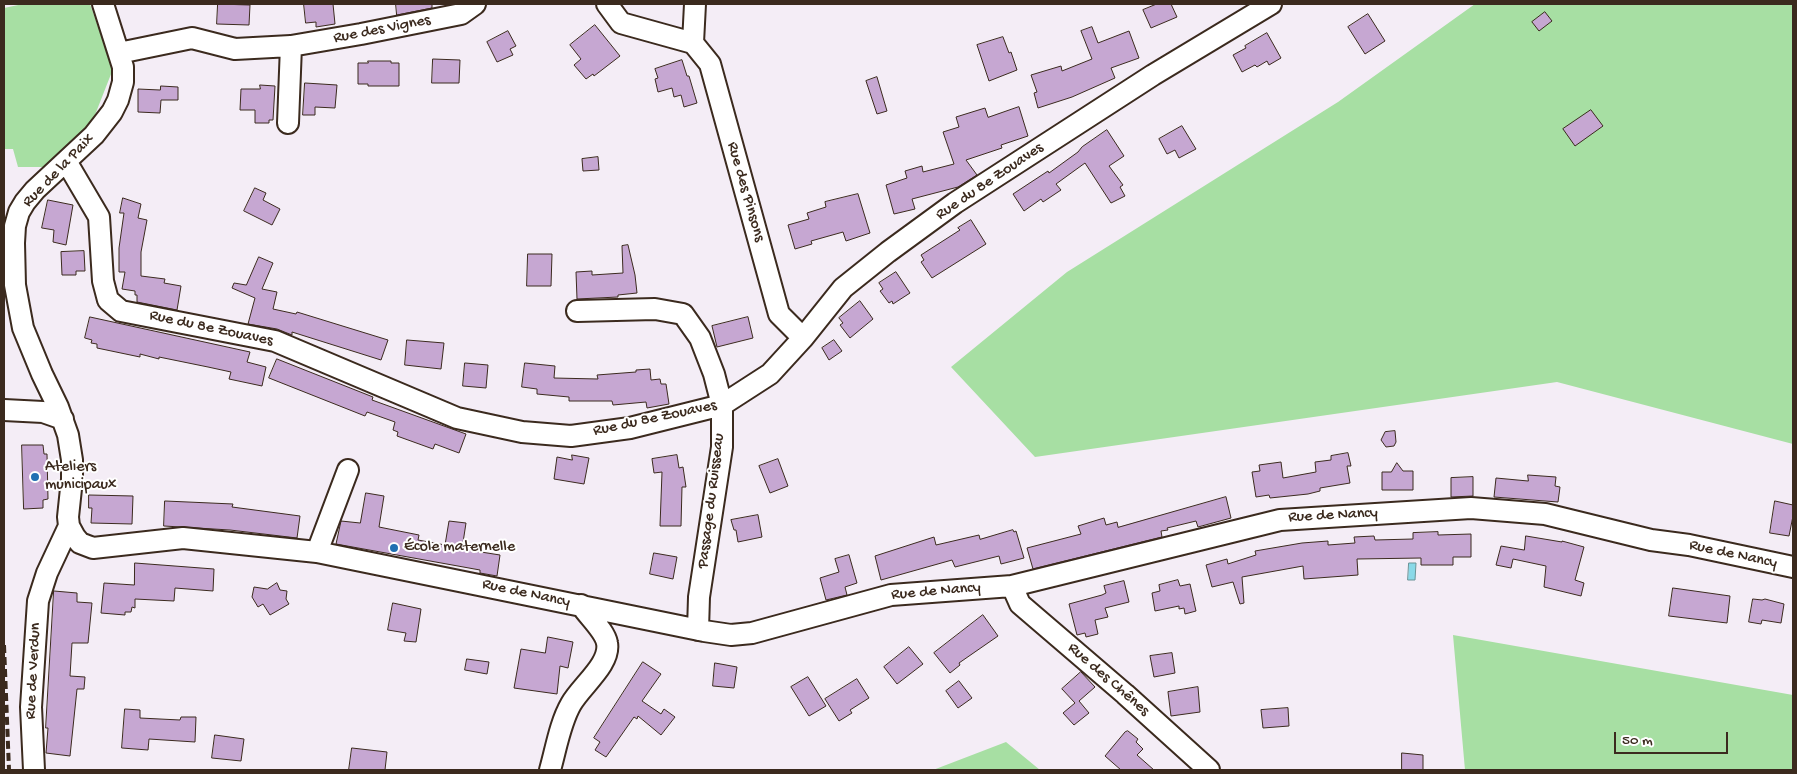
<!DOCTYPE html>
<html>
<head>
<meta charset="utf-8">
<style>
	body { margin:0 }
	#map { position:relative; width:1797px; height:774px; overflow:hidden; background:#f4edf6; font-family:"Gochi Hand",sans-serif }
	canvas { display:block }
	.frame { position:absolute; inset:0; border:5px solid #3b2a1e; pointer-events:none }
	.scale { position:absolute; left:1614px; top:732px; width:114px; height:22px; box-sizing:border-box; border:2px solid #3b2a1e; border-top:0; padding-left:6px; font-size:15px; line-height:18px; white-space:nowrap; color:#3b2a1e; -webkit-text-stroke:4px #fff; paint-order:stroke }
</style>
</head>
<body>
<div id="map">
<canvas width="1797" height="774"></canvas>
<div class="frame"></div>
<div class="scale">50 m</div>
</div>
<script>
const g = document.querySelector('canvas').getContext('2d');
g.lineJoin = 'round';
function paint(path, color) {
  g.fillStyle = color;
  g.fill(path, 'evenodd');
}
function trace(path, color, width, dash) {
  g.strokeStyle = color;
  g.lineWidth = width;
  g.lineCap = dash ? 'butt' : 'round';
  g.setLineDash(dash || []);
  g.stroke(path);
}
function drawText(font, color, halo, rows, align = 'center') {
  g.font = font + ' "Gochi Hand",sans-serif';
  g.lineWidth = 4;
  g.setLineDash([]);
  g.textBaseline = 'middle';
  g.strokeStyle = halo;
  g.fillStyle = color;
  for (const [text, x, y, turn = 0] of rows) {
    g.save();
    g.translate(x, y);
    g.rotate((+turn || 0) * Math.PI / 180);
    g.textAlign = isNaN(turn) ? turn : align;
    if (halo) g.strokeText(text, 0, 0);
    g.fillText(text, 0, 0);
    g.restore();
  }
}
const green = new Path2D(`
	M23,4H90L113,69L93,120L47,167H18L13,149H4V8Z
	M1475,4H1793V444L1557,382L1035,457L951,367L1067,272L1338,102Z
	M1453,635L1793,695V770H1465Z
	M1006,742L1040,770H933Z`);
const water = new Path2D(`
	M1409,563H1416L1415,580H1408Z`);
const building = new Path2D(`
	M218,4L250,5L249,25L217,24Z
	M304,4H333L335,24L316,27V22L306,23Z
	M396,4H432V8L397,15Z
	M1157,4H1171L1177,17L1151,28L1143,10Z
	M1545,12L1552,21L1539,31L1532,22Z
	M1368,14L1385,41L1365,54L1348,27Z
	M595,25L620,56L594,76L593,74L586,79L574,65L581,59L570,45Z
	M1092,27L1098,43L1129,31L1139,58L1111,68L1115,78L1072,97L1038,108L1034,93L1037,92L1031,75L1061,66L1062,71L1092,59L1081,31Z
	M508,31L516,46L510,49L513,55L497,62L487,42Z
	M1267,33L1281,58L1269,65L1267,61L1257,67L1255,65L1242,72L1233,55L1246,48L1245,46Z
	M1003,37L1009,53L1011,52L1017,70L989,81L977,45Z
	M433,59L460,60L459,83H432Z
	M682,60L687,76H689L697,103L684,107L681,95L674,97L672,88L658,92L655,79L658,78L655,69Z
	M368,61H391V63H399V86H368V84H358V63H368Z
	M877,77L887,111L877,114L866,81Z
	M305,83L337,85L335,108L315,107V115H303Z
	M260,85L275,86L273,120H269V123H255V110H240L241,89H260Z
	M161,86L178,87V100H161L160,113L138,112V89L160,90Z
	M1019,107L1028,136L1001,145L1002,148L966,160L977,175L958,187L912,199L915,209L894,214L886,185L907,178L905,171L922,166L923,172L954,164L943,132L959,127L956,117L985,108L988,117Z
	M1591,110L1603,126L1575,146L1563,129Z
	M1182,126L1196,149L1179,158L1175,150L1167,154L1159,139Z
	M1107,130L1124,156L1109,166L1123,185L1120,187L1125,196L1111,203L1085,163L1056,184L1061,190L1043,202L1041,199L1024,211L1013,194L1048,171L1049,173L1078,152L1082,147Z
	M598,157L599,170L583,171L582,159Z
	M255,188L266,193L263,200L280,209L272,225L244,211Z
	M858,194L870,233L846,241L843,232L811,241L812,244L795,249L788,225L809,219L807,213L826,207L825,202Z
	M123,198L141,204L138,218L147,220L141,252V276L165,279L164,283L181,286L177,310L137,302V295H135V291L122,289L125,272H119V248L124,213H120Z
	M48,200L73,205L66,245L53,242L54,230L42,228Z
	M971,220L986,244L932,278L921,262L924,260L921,255L960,230L958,228Z
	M628,245L635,275L637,293L618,295V297L577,299L576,272L592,271V275L623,273L622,246Z
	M84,251L85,271H76V275H62L61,252Z
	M528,254H552L551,286H527Z
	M259,257L273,263L262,289L277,292L273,309L296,314L297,312L388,340L381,360L292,332V335L277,329L248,324L255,298L232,288L234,283L246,285Z
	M896,272L910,293L893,304L892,301L889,303L880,291L883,289L879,283Z
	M860,301L873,319L850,338L840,325L843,323L839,318Z
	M90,317L250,352L247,362L266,367L262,386L229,379L231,372L208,367L159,357V359L140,354V357L97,348V344L91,343L92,340L85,338Z
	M748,317L753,338L717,347L712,326Z
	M407,340L444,343L441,369L405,365Z
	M834,340L842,351L829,360L822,348Z
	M277,359L373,397L372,400L466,434L459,453L435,444L433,449L397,436L398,432L393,430L395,422L367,412L365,416L269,378Z
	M465,363L488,365L486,388L463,386Z
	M525,363L555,366L554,378L598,379L597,375L636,372V370L650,369L651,380L660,379L661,384H666L669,404L647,408L646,402L613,405L612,401H569V397L537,394V389L522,387Z
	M1395,431L1396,442L1394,446L1386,447L1381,440L1385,432Z
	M22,445H43L44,454H47L48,499L43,500V508L24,509Z
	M1348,453L1351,466H1347L1350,483L1320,488V491L1308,494L1270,498L1269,495L1256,497L1252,472L1260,471L1259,465L1281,462L1283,478L1316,472L1315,462L1331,460V456Z
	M572,455L589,458L584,484L554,479L557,457L572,460Z
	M677,455L679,468L683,467L686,487H682L681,526H660L662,472L654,473L652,459Z
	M778,459L788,486L770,493L759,466Z
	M1397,463L1403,471H1413V490H1382V472H1391Z
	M1528,475L1556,477L1555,486L1560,487L1558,502L1494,497L1496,478L1528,481Z
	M1473,477V496L1451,497V478Z
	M366,493L384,496L379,527L419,535L418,540L445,545L449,521L466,523L462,549L500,555L497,576L480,573V570L336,544L341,521L360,523Z
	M89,495L133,496L132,524L91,523L92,508H89Z
	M1226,497L1231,518L1198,527L1196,521L1167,528L1168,530L1161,531L1162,537L1033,569L1027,548L1081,534L1078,526L1104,518L1106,525L1117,522L1118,527Z
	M165,501L233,504L232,507L300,516L297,538L230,530L164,526Z
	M1775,501L1793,505V516L1789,536L1770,533Z
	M758,515L762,537L738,542L736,530H734L731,520Z
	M1013,530L1014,532L1016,531L1024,558L1001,564L999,556L955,567L952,560L881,580L875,556L934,537L936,545L979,535L980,539Z
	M1438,532V535L1471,534V557H1453V565H1421V558L1357,559L1358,575L1304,579L1303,566L1242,577L1244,603L1240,604L1233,582L1212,587L1206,565L1227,559L1228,564L1256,555L1255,551L1302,543L1328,541V545L1355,543L1354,537L1374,536L1375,540L1413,539V533Z
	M1526,536L1562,542V541L1584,547L1575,580L1584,583L1581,596L1544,587L1546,566L1513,559L1511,568L1496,565L1501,546L1524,550Z
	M654,553L677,557L673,579L650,574Z
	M849,555L857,583L845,587L847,595L826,600L820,578L839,572L835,559Z
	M135,563L214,569L213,591L175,588L174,601L135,599V608L132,607L131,612H125V615L101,613L104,583L134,585Z
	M1178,580L1180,586L1190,584L1196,611L1185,614L1184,608L1179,609V606L1155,611L1152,593L1160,591L1159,585Z
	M1124,581L1129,602L1105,608L1108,617L1095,620L1098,634L1086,637L1085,633L1077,635L1069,604L1102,595L1106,593L1104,586Z
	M277,583L280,590L287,591L286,599L289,604L270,615L263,604L258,607L252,597L254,587L267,589Z
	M1673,588L1730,596L1727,623L1669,616Z
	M54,591L77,593V602L92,603L88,643H72L70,676L85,677L84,689H77L70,756L46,753L48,728H46Z
	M1753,599L1762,600L1765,599L1784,604L1781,623L1762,620L1761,624L1749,622Z
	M393,603L421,609L416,642L404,641L406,633L388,630Z
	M983,615L998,636L959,663L960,665L950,673L934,653Z
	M548,637L573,642L568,668L560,666L557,694L514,688L521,649L545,653Z
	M909,647L923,664L897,684L884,667Z
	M1172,653L1175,673L1154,677L1150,656Z
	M467,659L489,662L487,674L465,670Z
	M643,662L661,674L642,701L661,714L664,709L675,717L661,735L638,716L637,719L634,717L606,757L595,750L600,742L594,738Z
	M715,663L737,667L734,688L713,686Z
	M1081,672L1095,687L1079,701L1089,713L1074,725L1063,713L1075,703L1062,689Z
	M808,677L826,706L809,716L791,687Z
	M857,679L869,698L850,710L852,713L839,721L825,699Z
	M959,681L972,698L958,708L946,691Z
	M1198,687L1200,712L1171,716L1168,692Z
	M1288,708L1289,726L1263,728L1261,710Z
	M125,709L140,710V718L180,720L181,717H196L195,742L149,739L148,750L122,748Z
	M1128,731L1138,739L1136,742L1143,749L1137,755L1154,770H1121L1105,756L1125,732Z
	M215,735L244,739L241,761L212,758Z
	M352,748L387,752L385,770H349Z
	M1402,753L1423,755V770H1402Z`);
const minor = new Path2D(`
	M103,4L123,67V82L118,100L112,112L94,135L35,190L25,202L19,212L15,226L14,243L15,285L23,328L42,374L58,407L68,435L72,460V479L68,517L69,526L75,537L80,543L93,548L183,538L317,552L704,631L731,635L752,633L891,595L1012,586L1280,520L1471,508L1545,514L1651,540L1689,545L1793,567
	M607,4L621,23L693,43
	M693,43L710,64L779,314L803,338
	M693,43L695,4
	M119,53L192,38L235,49L291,46L361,34L461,14L475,4
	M288,123L291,46
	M66,161L99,217L103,281L108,300L121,311L275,341L457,418L522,432L571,436L630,428L722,405L770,374L803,338L843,288L888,252L955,203L1153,75L1271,4
	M577,311L655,309L683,314L700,338L714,374L722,405V447L699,597L698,630
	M4,410L43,412L63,419
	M317,552L348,470
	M1012,586L1020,604L1125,694L1209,770
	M34,770L31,707L38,601L47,573L69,526
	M550,770C556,749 560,723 571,704C581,686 611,664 607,643C605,631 588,616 581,605`);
const rail = new Path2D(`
	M4,645L9,770`);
const markers = [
	[35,477,5,"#1f6fb2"],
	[394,548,5,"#1f6fb2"]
];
const streetNames = [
	["Rue des Vignes",382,30,-11],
	["Rue de la Paix",59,171,-46],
	["Rue du 8e Zouaves",990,182,-34],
	["Rue des Pinsons",745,192,74],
	["Rue du 8e Zouaves",211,329,12],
	["Rue du 8e Zouaves",655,419,-12],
	["Passage du Ruisseau",712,501,-83],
	["Rue de Nancy",1333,516,-3],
	["Rue de Nancy",1733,555,12],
	["Rue de Nancy",936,592,-5],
	["Rue de Nancy",526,594,12],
	["Rue de Verdun",34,671,-87],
	["Rue des Chênes",1108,680,41]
];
const poiNames = [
	["Ateliers",45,468],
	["municipaux",45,486],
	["École maternelle",404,548]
];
paint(green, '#a7dfa3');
paint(water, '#8ad9e8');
trace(water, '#6a9397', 1);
paint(building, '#c6a7d2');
trace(building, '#3b2a1e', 1);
trace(minor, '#3b2a1e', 24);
trace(minor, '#fff', 20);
trace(rail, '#3b2a1e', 4, [8, 4]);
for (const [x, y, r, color] of markers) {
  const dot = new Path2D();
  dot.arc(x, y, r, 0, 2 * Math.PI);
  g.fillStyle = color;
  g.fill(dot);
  trace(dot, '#fff', 2);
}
drawText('16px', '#3b2a1e', '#fff', streetNames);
drawText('16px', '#3b2a1e', '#fff', poiNames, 'left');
</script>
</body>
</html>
